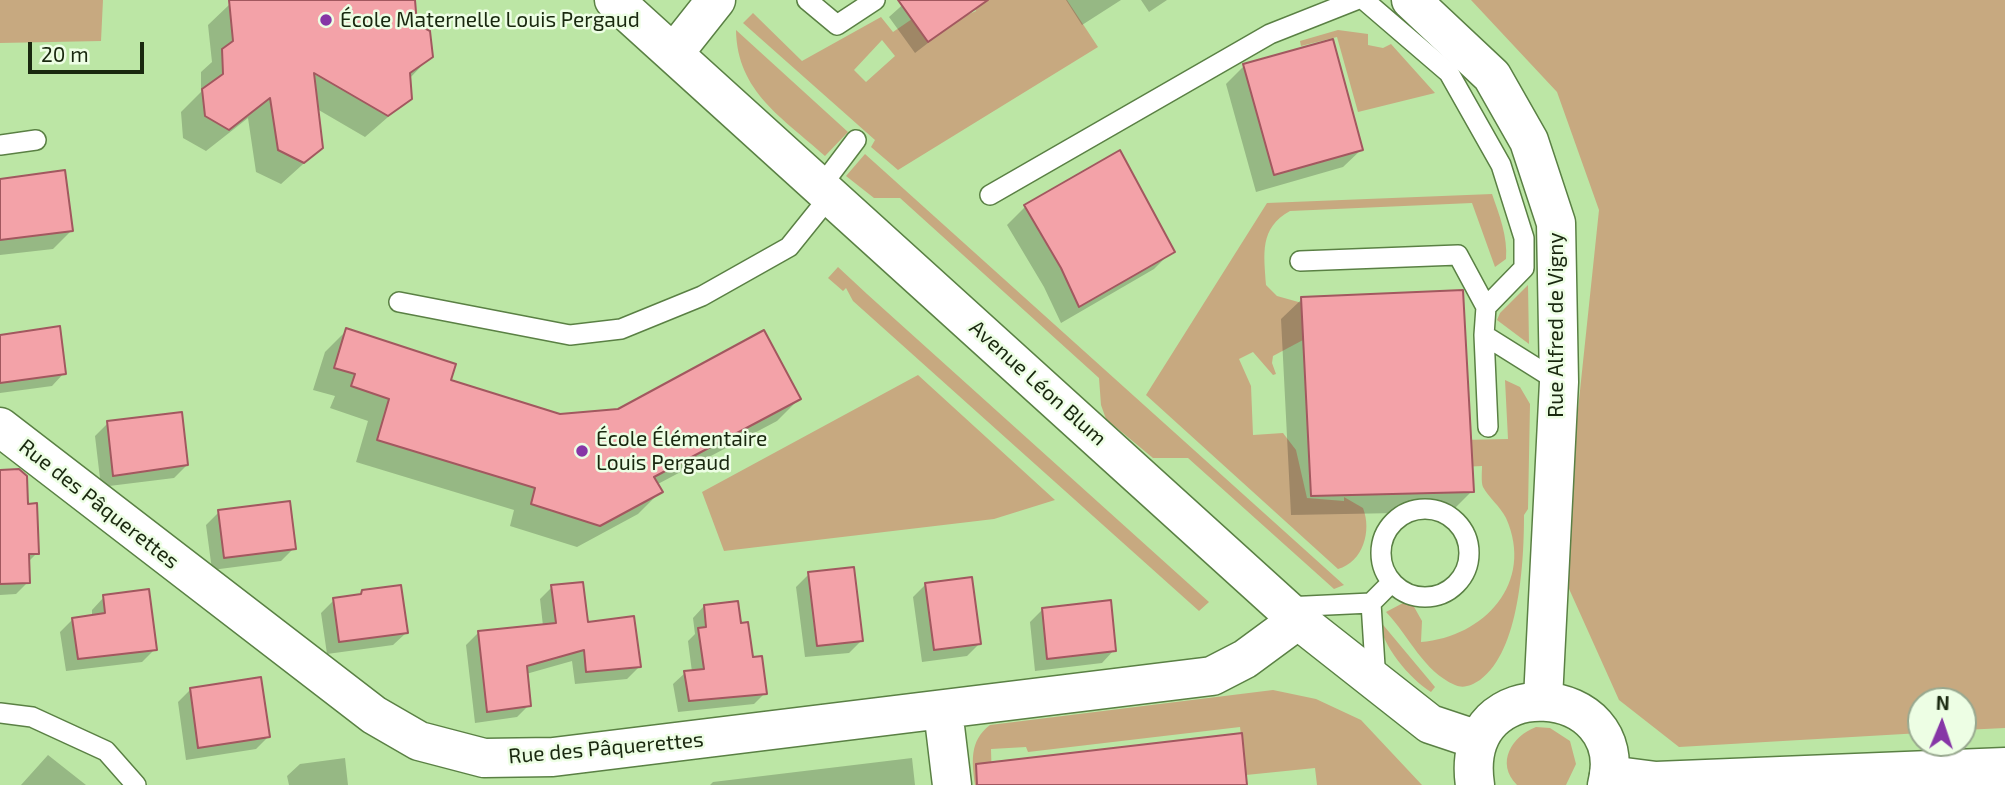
<!DOCTYPE html>
<html>
<head>
<meta charset="utf-8">
<style>
	body { margin:0 }
	#map { position:relative; width:2005px; height:785px; overflow:hidden; background:#bce6a5; font-family:"Exo 2",sans-serif }
	canvas { display:block }
	.north { position:absolute; left:1907px; top:687px; width:70px; height:70px; box-sizing:border-box; background:#edfee4; border:2px solid #98a88f; border-radius:50%; rotate:2deg; font-size:19px; font-weight:700; line-height:28px; text-align:center; color:#19280f }
	.north::after { content:''; display:block; margin:auto; width:24px; height:32px; background:#8636a6; clip-path:polygon(50% 0,100% 100%,50% 72%,0 100%) }
	.scale { position:absolute; left:28px; top:42px; width:116px; height:32px; box-sizing:border-box; border:4px solid #19280f; border-top:0; padding-left:9px; font-size:21px; line-height:24px; white-space:nowrap; color:#19280f; -webkit-text-stroke:5px #edfee4; paint-order:stroke }
</style>
</head>
<body>
<div id="map">
<canvas width="2005" height="785"></canvas>
<div class="north">N</div>
<div class="scale">20 m</div>
</div>
<script>
const g = document.querySelector('canvas').getContext('2d');
g.lineJoin = 'round';
function paint(path, color) {
  g.fillStyle = color;
  g.fill(path, 'evenodd');
}
function trace(path, color, width, dash) {
  g.strokeStyle = color;
  g.lineWidth = width;
  g.lineCap = dash ? 'butt' : 'round';
  g.setLineDash(dash || []);
  g.stroke(path);
}
function drawText(font, color, halo, rows, align = 'center') {
  g.font = font + ' "Exo 2",sans-serif';
  g.lineWidth = 5;
  g.setLineDash([]);
  g.textBaseline = 'middle';
  g.strokeStyle = halo;
  g.fillStyle = color;
  for (const [text, x, y, turn = 0] of rows) {
    g.save();
    g.translate(x, y);
    g.rotate((+turn || 0) * Math.PI / 180);
    g.textAlign = isNaN(turn) ? turn : align;
    if (halo) g.strokeText(text, 0, 0);
    g.fillText(text, 0, 0);
    g.restore();
  }
}
const green = new Path2D(`
	M0,0H103L101,41L0,43Z
	M971,0H1067L1098,47L898,170L871,147L875,140L743,23L753,13L802,61L881,17L893,32L912,19L965,16L976,11ZM882,40L895,56L866,82L854,70Z
	M1471,0H2005V728L1963,730V701H1921V733L1679,747L1619,700L1561,571L1599,210L1557,92Z
	M736,30L848,132L825,156C783,118 737,92 736,30Z
	M1338,30L1368,34V45L1383,48L1391,44L1435,93L1358,112L1337,37L1301,46L1300,41Z
	M865,154L1344,585L1334,589L1188,458H1153L1106,419L1101,405L1099,378L900,198H874L846,176Z
	M1492,194C1499,214 1508,237 1506,259L1495,267L1472,203L1290,211C1259,228 1264,254 1266,285L1277,296L1302,303L1303,340L1273,356L1272,363L1276,374L1273,375L1253,352L1239,359L1251,386L1253,435L1283,433L1296,450L1307,498L1344,501V497L1363,508C1372,531 1363,562 1338,569L1146,395L1267,203Z
	M838,267L867,294L1209,602L1199,611L853,301L846,288L843,291L828,278Z
	M1528,285L1529,344L1497,320L1500,313Z
	M918,375L1055,500L994,519L724,551L702,492Z
	M1505,380L1520,387L1530,404L1528,509L1524,515C1524,560 1520,651 1480,680C1472,685 1464,689 1455,685C1423,671 1410,637 1386,612L1403,603L1413,605L1422,621L1421,642C1484,637 1535,583 1506,518C1500,506 1489,498 1483,487C1481,482 1482,472 1482,466L1462,467L1461,440L1508,439Z
	M1379,620L1435,687L1431,692C1409,678 1382,646 1379,620Z
	M1273,690L1316,699L1361,720L1422,785H1317L1315,768L1246,775L1240,727L1028,752L1026,747L991,749L992,785H975C972,762 969,741 990,725Z
	M1536,727L1550,728L1570,741L1576,764L1566,785H1517C1495,763 1512,736 1536,727Z`);
const shadow = new Path2D(`
	M229,0H414L415,26L431,56L409,79L410,98L365,137L317,109L322,147L281,184L256,172L248,118L206,151L183,138L181,112L201,92V72L212,62L208,25L230,4Z
	M908,0H952L963,16L915,53L889,17Z
	M1066,0H1121L1082,25Z
	M1141,0H1167L1149,12Z
	M1244,66L1362,149L1343,167L1256,192L1226,84Z
	M0,180L71,231L53,249L0,255Z
	M1025,207L1172,251L1154,269L1061,323L1044,287L1007,225Z
	M1302,299L1472,491L1451,512L1291,515L1281,319Z
	M347,330L449,381L560,416L799,399L777,421L656,485L660,492L638,514L577,547L510,526L514,510L356,462L368,421L330,408L335,396L313,390L325,352Z
	M0,336L64,373L52,386L0,393Z
	M108,423L187,465L174,478L101,487L95,436Z
	M0,506L37,553L28,562V582L16,594L0,595Z
	M219,512L294,548L281,561L212,570L206,525Z
	M809,574L862,640L849,653L805,657L796,587Z
	M926,584L979,644L967,656L922,662L913,597Z
	M552,587L586,624L639,667L627,679L575,684L572,661L526,674L529,705L517,717L475,723L466,645L478,633L543,626L540,599Z
	M362,592L406,633L393,645L327,654L321,613L334,600L358,596Z
	M104,597L155,649L142,662L66,671L60,632L73,619L92,617V610Z
	M704,606L739,625L765,693L754,704L678,712L673,684L685,673L692,672L688,641L695,634L693,618Z
	M1043,609L1114,650L1102,663L1035,671L1030,622Z
	M191,689L269,736L256,749L186,760L178,702Z
	M48,755L86,785H21Z
	M345,758L348,785H289L287,776L300,764Z
	M912,758L915,785H710L713,782Z`);
const building = new Path2D(`
	M229,0H415L417,24L430,31L433,57L410,73L412,99L388,116L314,73L323,148L304,163L278,150L270,98L229,130L205,116L202,89L223,74L222,49L233,41Z
	M898,0H988L928,42Z
	M1333,39L1363,150L1274,175L1243,64Z
	M1120,150L1175,252L1079,307L1061,268L1024,205Z
	M65,170L73,231L0,240V179Z
	M1463,290L1474,492L1311,496L1301,297Z
	M60,326L66,374L0,383V335Z
	M346,328L456,364L451,380L560,414L618,409L764,330L801,399L654,477L663,492L600,526L531,504L535,488L377,440L389,399L351,386L355,374L334,368Z
	M182,412L188,465L113,476L107,421Z
	M19,469L27,476L28,504L37,503L39,554H29L30,583L0,584V470Z
	M290,501L296,549L224,558L218,510Z
	M854,567L863,641L817,646L808,572Z
	M972,577L981,644L934,650L925,583Z
	M583,582L588,622L634,616L641,667L586,672L584,650L527,666L531,706L487,712L478,631L556,623L551,585Z
	M401,585L408,633L339,642L333,598L361,594L362,590Z
	M149,589L157,650L78,659L72,618L105,613L103,595Z
	M1111,600L1116,651L1047,659L1042,608Z
	M738,601L741,623L748,622L753,657L762,656L767,694L689,701L684,671L704,669L698,628L706,627L704,605Z
	M261,677L270,737L198,748L190,688Z
	M1242,733L1247,785H977L976,764Z`);
const lane = new Path2D(`
	M807,0L837,25L875,0
	M1364,0L1449,73L1501,165L1524,238V268L1486,307L1484,335L1559,382
	M0,145L36,140
	M990,195L1270,34L1356,0
	M1300,261L1458,255L1486,307
	M399,302L570,335L621,329L702,296L789,247L826,201L825,181L856,140
	M1484,335L1488,427
	M1381 553a44 44 0 1 1 88 0a44 44 0 1 1-88 0Z
	M1371,603L1376,682
	M1285,607L1371,603L1392,582
	M0,713L32,717L106,751L136,785`);
const street = new Path2D(`
	M674,53L716,0
	M0,427L374,715L419,741L484,758L553,757L1212,676L1245,659L1298,620
	M943,710L952,785
	M1609,775L1656,781L2005,767`);
const secondary = new Path2D(`
	M614,0L1298,620L1430,724L1478,740
	M1411,0L1492,76L1529,141L1556,223L1559,382L1543,699
	M1475,785C1457,666 1634,682 1607,785`);
const markers = [
	[326,20,7,"#8636a6"],
	[582,451,7,"#8636a6"]
];
const poiNames = [
	["École Maternelle Louis Pergaud",340,20],
	["École Élémentaire",596,439],
	["Louis Pergaud",596,463]
];
const streetNames = [
	["Rue Alfred de Vigny",1556,325,-90],
	["Avenue Léon Blum",1038,383,42],
	["Rue des Pâquerettes",99,504,38],
	["Rue des Pâquerettes",606,748,-5]
];
paint(green, '#c7a980');
paint(shadow, '#0003');
paint(building, '#f3a2a8');
trace(building, '#a2585f', 2);
trace(lane, '#5a8044', 22);
trace(street, '#5a8044', 41);
trace(secondary, '#5a8044', 41);
trace(lane, '#fff', 19);
trace(street, '#fff', 38);
trace(secondary, '#fff', 38);
for (const [x, y, r, color] of markers) {
  const dot = new Path2D();
  dot.arc(x, y, r, 0, 2 * Math.PI);
  g.fillStyle = color;
  g.fill(dot);
  trace(dot, '#edfee4', 2.5);
}
drawText('21px', '#19280f', '#edfee4', poiNames, 'left');
drawText('21px', '#19280f', '#edfee4', streetNames);
</script>
</body>
</html>
